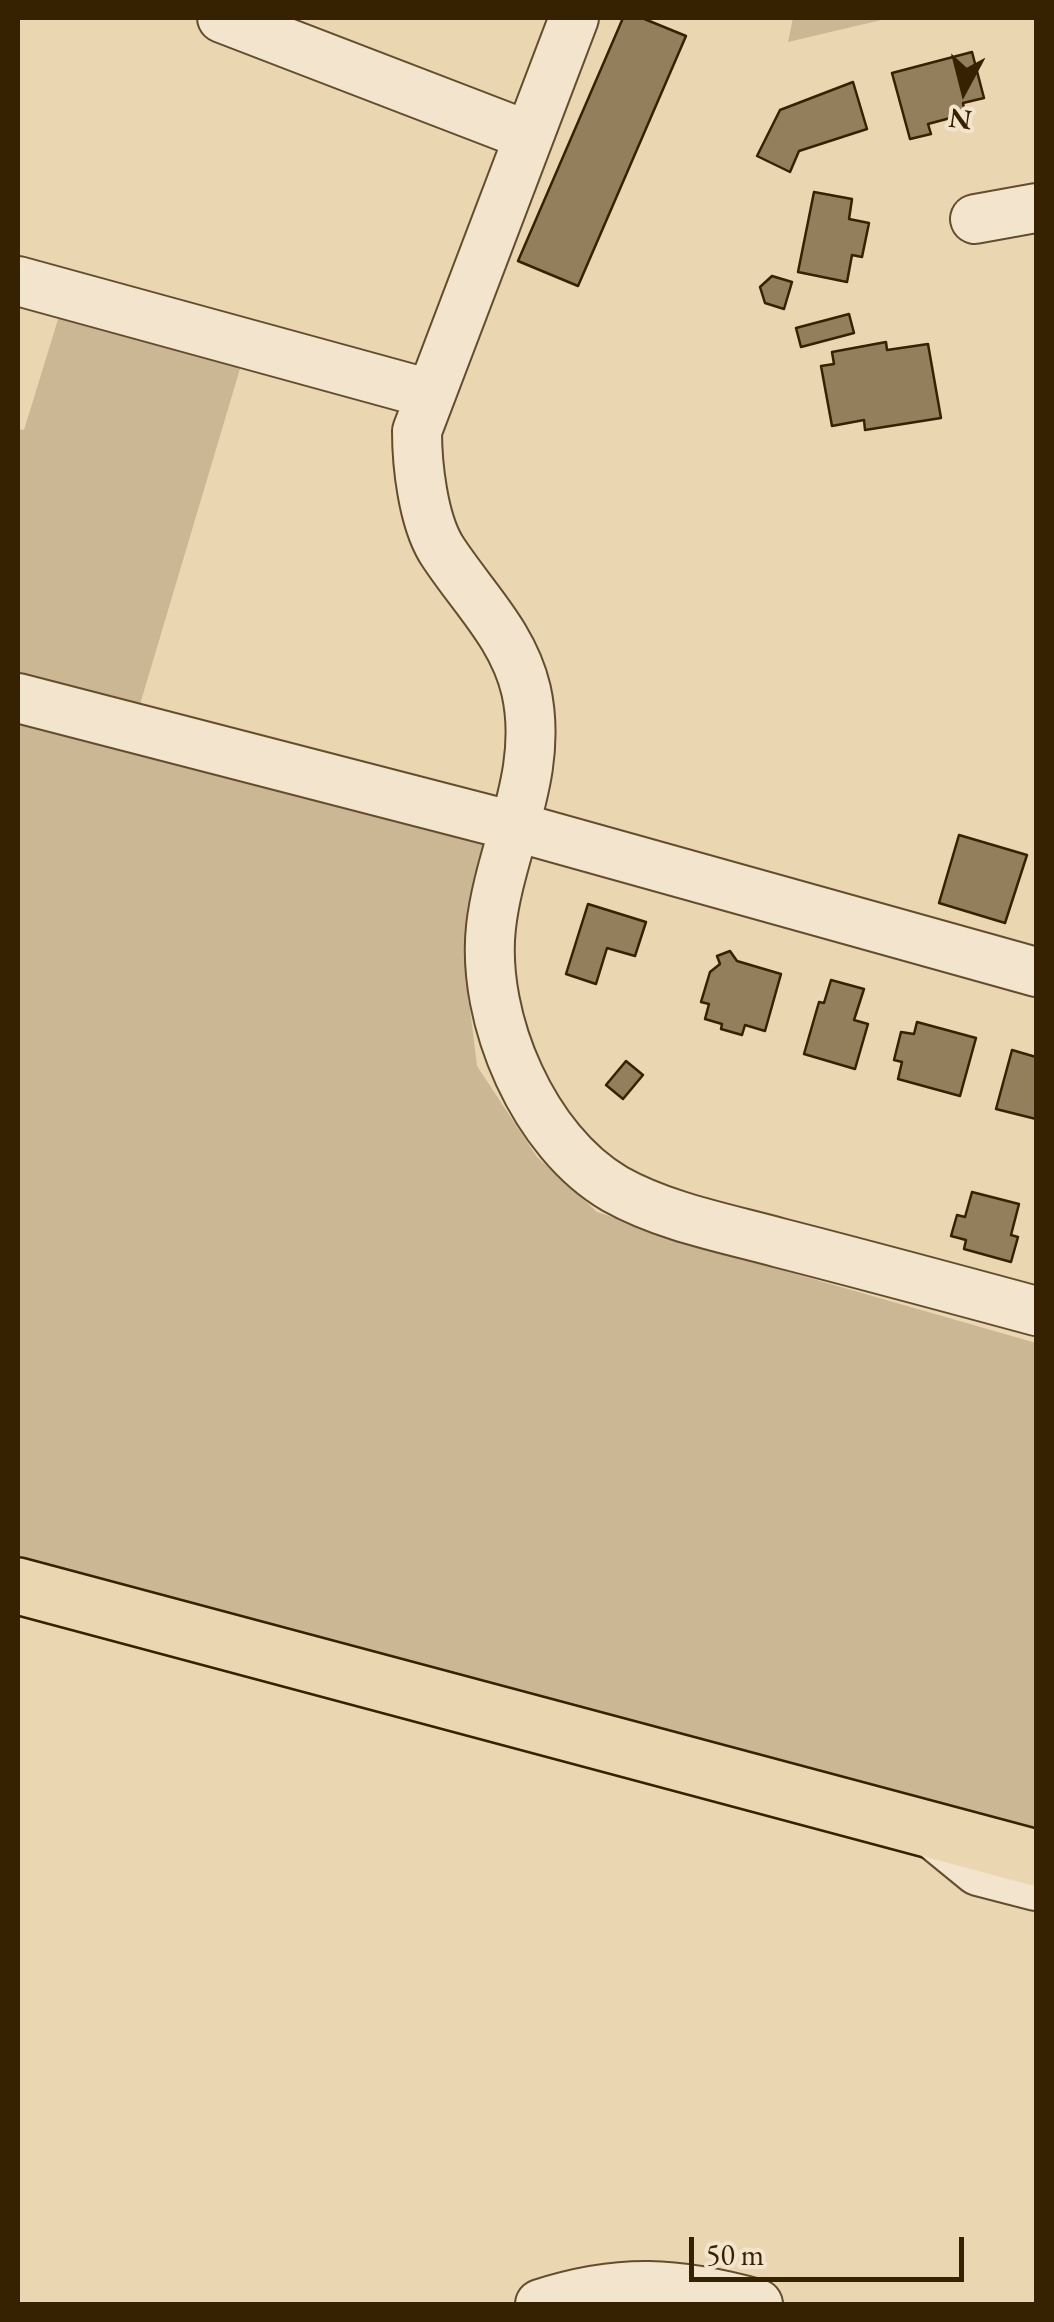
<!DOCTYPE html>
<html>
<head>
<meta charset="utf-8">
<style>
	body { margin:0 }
	#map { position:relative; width:1054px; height:2322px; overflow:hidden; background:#ebd6b2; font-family:"EB Garamond",serif }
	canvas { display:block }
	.frame { position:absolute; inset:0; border:20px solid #362100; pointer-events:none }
	.north { position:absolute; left:914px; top:40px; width:100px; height:100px; -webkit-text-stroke:8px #f2e4cd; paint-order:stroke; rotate:187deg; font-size:28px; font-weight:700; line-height:40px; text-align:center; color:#362100 }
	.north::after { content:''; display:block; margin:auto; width:35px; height:45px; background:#362100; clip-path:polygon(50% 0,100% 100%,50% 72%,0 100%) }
	.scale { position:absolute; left:689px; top:2237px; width:275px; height:45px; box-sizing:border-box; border:5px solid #362100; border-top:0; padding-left:12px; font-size:30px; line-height:35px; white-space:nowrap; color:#362100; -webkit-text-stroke:8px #f2e4cd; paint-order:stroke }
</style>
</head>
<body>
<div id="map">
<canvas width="1054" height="2322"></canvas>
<div class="frame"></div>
<div class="north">N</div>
<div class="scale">50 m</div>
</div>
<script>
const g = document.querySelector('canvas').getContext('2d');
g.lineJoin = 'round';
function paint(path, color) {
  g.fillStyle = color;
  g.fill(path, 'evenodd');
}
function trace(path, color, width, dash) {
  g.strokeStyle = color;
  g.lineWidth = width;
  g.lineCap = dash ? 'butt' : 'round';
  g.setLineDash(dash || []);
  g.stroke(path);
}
const green = new Path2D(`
	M793,18H890L788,42Z
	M63,303L245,352L130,738L486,835L467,984L477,1066L537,1157L597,1212L740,1258L1036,1343V1834L18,1575V429L24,430Z`);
const building = new Path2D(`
	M623,18H642L686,36L578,286L518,261Z
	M972,52L984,98L963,103L965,114L928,124L931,134L910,139L892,73Z
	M853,82L867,129L799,151L790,172L757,156L780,110Z
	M814,192L852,199L849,219L869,223L862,257L852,255L847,282L798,272Z
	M772,276L792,282L784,309L765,303L760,287Z
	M849,314L854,333L801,347L796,328Z
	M886,342L887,350L928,344L941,418L865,430L864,420L832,426L821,366L834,364L832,352Z
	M959,835L1027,855L1005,923L939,903Z
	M588,904L646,922L635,956L607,948L596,984L566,974Z
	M730,951L737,961L781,974L765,1031L745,1025L742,1035L721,1029L722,1024L705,1019L709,1004L701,1002L710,972L720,964L717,956Z
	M831,980L864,989L854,1020L868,1024L855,1069L804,1054L819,1002L824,1003Z
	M917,1022L976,1038L960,1096L898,1079L902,1062L894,1060L901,1032L914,1034Z
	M1012,1050L1036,1057V1119L996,1109Z
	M626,1061L643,1075L623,1099L606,1085Z
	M972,1192L1019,1204L1011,1235L1018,1237L1011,1262L964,1249L966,1240L951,1236L957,1215L965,1217Z`);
const minor = new Path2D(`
	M222,18L529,136
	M574,18L417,431C417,465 423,519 441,549C471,596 513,634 526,690C545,774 500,847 491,927C481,1019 534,1142 615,1189C665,1217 725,1228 780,1243C866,1265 951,1288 1036,1311
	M975,219L1036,208
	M18,281L430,394
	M18,698L513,826L1036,972
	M929,1831L978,1871L1036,1886
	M540,2304C620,2278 678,2282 758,2304`);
const major = new Path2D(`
	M18,1586L1036,1858`);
paint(green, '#ccb794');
paint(building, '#947f5d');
trace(building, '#362100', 2.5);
trace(minor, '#634e2c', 52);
trace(major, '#362100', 60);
trace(minor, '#f2e4cd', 48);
trace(major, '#ebd6b2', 55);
</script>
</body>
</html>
